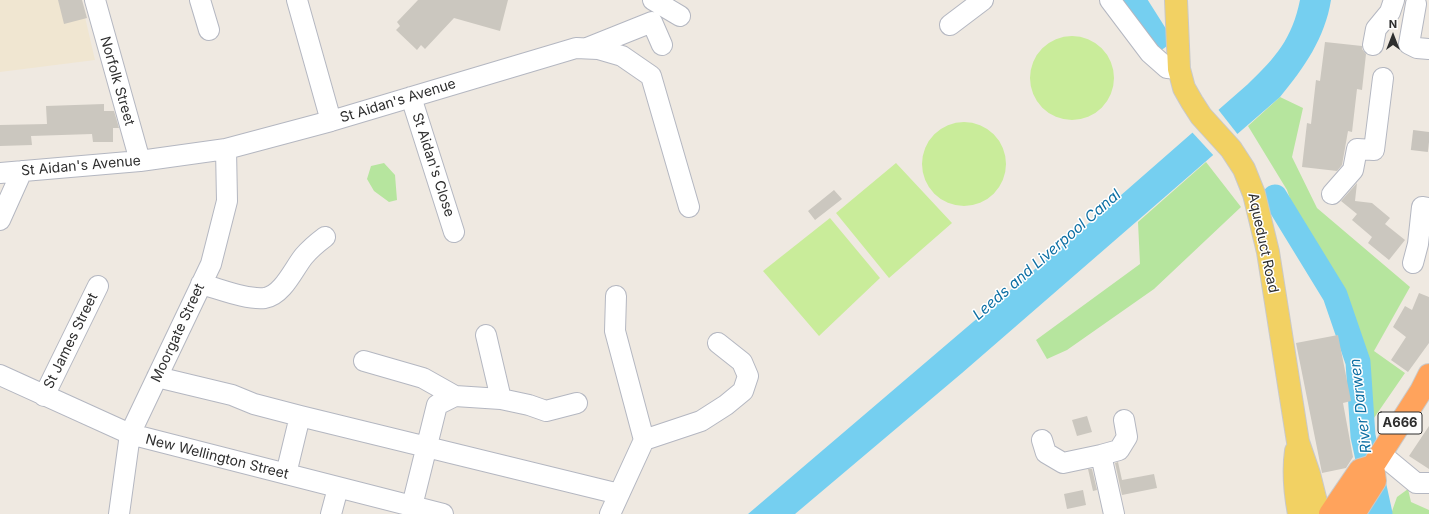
<!DOCTYPE html>
<html>
<head>
<meta charset="utf-8">
<style>
	body { margin:0 }
	#map { position:relative; width:1429px; height:514px; overflow:hidden; background:#efe9e1; font-family:Inter,sans-serif }
	canvas { display:block }
	.north { position:absolute; left:1373px; top:16px; width:40px; height:40px; -webkit-text-stroke:3px #fff; paint-order:stroke; rotate:0deg; font-size:11px; font-weight:700; line-height:16px; text-align:center; color:#2e2e2e }
	.north::after { content:''; display:block; margin:auto; width:14px; height:18px; background:#2e2e2e; clip-path:polygon(50% 0,100% 100%,50% 72%,0 100%) }
</style>
</head>
<body>
<div id="map">
<canvas width="1429" height="514"></canvas>
<div class="north">N</div>
</div>
<script>
const g = document.querySelector('canvas').getContext('2d');
g.lineJoin = 'round';
function paint(path, color) {
  g.fillStyle = color;
  g.fill(path, 'evenodd');
}
function trace(path, color, width, dash) {
  g.strokeStyle = color;
  g.lineWidth = width;
  g.lineCap = dash ? 'butt' : 'round';
  g.setLineDash(dash || []);
  g.stroke(path);
}
function drawText(font, color, halo, rows, align = 'center') {
  g.font = font + ' Inter,sans-serif';
  g.lineWidth = 3;
  g.setLineDash([]);
  g.textBaseline = 'middle';
  g.strokeStyle = halo;
  g.fillStyle = color;
  for (const [text, x, y, turn = 0] of rows) {
    g.save();
    g.translate(x, y);
    g.rotate((+turn || 0) * Math.PI / 180);
    g.textAlign = isNaN(turn) ? turn : align;
    if (halo) g.strokeText(text, 0, 0);
    g.fillText(text, 0, 0);
    g.restore();
  }
}
const education = new Path2D(`
	M0,0H81L95,60L0,72Z`);
const green = new Path2D(`
	M1280,97L1303,108L1292,157L1317,208L1410,287L1374,351L1405,373L1374,418L1364,360L1344,289L1298,222L1287,190L1248,126Z
	M1206,162L1241,207L1154,289L1067,350L1047,359L1036,340L1140,264L1138,222Z
	M384,163L395,175L397,200L389,202L374,191L367,179L371,166Z
	M1408,489L1411,502L1429,510V514H1391L1397,497Z`);
const pitch = new Path2D(`
	M1030 78a42 42 0 1 1 84 0a42 42 0 1 1-84 0Z
	M922 164a42 42 0 1 1 84 0a42 42 0 1 1-84 0Z
	M896,163L952,223L889,278L836,213Z
	M830,218L880,278L819,336L763,271Z`);
const water = new Path2D(`
	M1300,0H1331C1325,38 1304,68 1280,97L962,373L795,514H748L1096,217L1248,84C1276,57 1292,39 1300,0Z`);
const pier = new Path2D(`
	M1217,108L1239,136L1215,157L1191,131Z`);
const river = new Path2D(`
	M1133,0L1157,38
	M1275,197L1335,295L1358,362L1363,436L1380,514`);
const building = new Path2D(`
	M58,0H82L87,18L64,24Z
	M418,0H508L500,31L454,18L425,49L421,45L417,50L396,30L400,26L397,22Z
	M1325,42L1362,46V49L1366,54L1362,90L1357,89L1352,132L1348,131L1342,165L1337,171L1302,167L1307,123L1311,124L1316,80L1320,81Z
	M104,104V111H114L119,128H113V142H93L92,134L31,136L32,145L0,146V125L47,124L46,106Z
	M1357,183L1355,201L1372,203L1390,218L1385,224L1405,240L1389,260L1368,243L1372,237L1352,220L1357,214L1341,201Z
	M834,190L842,199L815,220L808,211Z
	M1419,293L1429,297V343L1408,372L1391,360L1406,337L1393,327L1405,306L1412,310Z
	M1338,335L1351,401L1343,403L1353,457L1346,468L1322,473L1296,343Z
	M1087,416L1092,432L1077,436L1072,420Z
	M1429,426V469L1409,456Z
	M1118,462L1122,480L1154,474L1157,488L1122,495L1115,463Z
	M1088,469H1092L1097,490L1093,491Z
	M1083,490L1086,505L1067,509L1064,494Z`);
const minorTunnel = new Path2D(`
	M1412,140L1429,142`);
const minor = new Path2D(`
	M95,0L140,161
	M200,0L209,30
	M297,0L331,121
	M653,0L680,16
	M1110,0L1150,53L1167,68L1179,69
	M1416,4L1409,44L1417,48L1429,49
	M950,25L983,0
	M1373,45L1376,29L1390,12L1394,0
	M587,48L652,22L662,45
	M411,97L454,232
	M0,173L140,161L226,149L331,121L576,48L598,49L622,56L651,76L689,207
	M1332,194L1353,170L1357,149L1374,150L1383,78
	M0,220L22,171
	M1413,263L1418,244L1422,207L1429,208
	M201,284C220,289 246,300 265,298C283,295 294,268 304,256C310,249 317,243 325,237
	M486,335L501,399
	M364,361L423,378L455,396
	M0,375L130,434L443,514
	M157,377L232,395L254,404L300,416L619,494
	M44,396L98,286
	M644,440L701,421L726,405L743,391L748,376L742,362L718,343
	M1042,440L1046,453L1063,463L1101,455L1119,450L1127,437L1124,420
	M1381,454L1416,483H1429
	M1101,455L1114,514
	M286,474L300,416
	M412,506L437,405L455,396L501,399L529,405L546,411L577,403
	M119,514L130,434L211,264L227,201L226,149
	M331,514L338,488
	M610,514L644,440L615,331L616,296`);
const major = new Path2D(`
	M1176,0L1179,69L1184,88L1192,102L1201,116L1231,149L1244,169L1254,194L1268,252L1298,442L1309,474L1319,514
	M1296,451C1293,472 1295,493 1299,514`);
const highway = new Path2D(`
	M1330,514L1360,470L1373,466L1421,391L1429,375
	M1354,514L1375,481L1373,466`);
const shields = [
	[1400,423,44]
];
const shieldNames = [
	["A666",1400,423]
];
const streetNames = [
	["Norfolk Street",117,81,74],
	["St Aidan's Avenue",398,101,-17],
	["St Aidan's Close",433,165,72],
	["St Aidan's Avenue",81,166,-5],
	["Aqueduct Road",1263,243,78],
	["Moorgate Street",178,333,-65],
	["St James Street",71,341,-64],
	["New Wellington Street",217,457,14]
];
const waterNames = [
	["Leeds and Liverpool Canal",1047,255,-41],
	["River Darwen",1361,406,-97]
];
paint(education, '#f0e6d1');
paint(green, '#b6e59e');
paint(pitch, '#c9ec9a');
paint(water, '#75cff0');
paint(pier, '#efe9e1');
trace(river, '#75cff0', 25);
paint(building, '#cbc7bf');
trace(minorTunnel, '#c8c4bd', 20, [20, 10]);
trace(minor, '#b4b7c1', 22);
trace(major, '#c9c9c9', 24);
trace(highway, '#c9c9c9', 24);
trace(minor, '#fff', 20);
trace(major, '#f2d163', 22);
trace(highway, '#ffa35c', 22);
for (const [x, y, w] of shields) {
  const box = new Path2D();
  box.roundRect(x - w / 2, y - 11, w, 22, 3);
  g.fillStyle = '#fff';
  g.fill(box);
  trace(box, '#2e2e2e', 1);
}
drawText('bold 13px', '#2e2e2e', null, shieldNames);
drawText('14px', '#2e2e2e', '#fff', streetNames);
drawText('italic 15px', '#0d6fa3', '#fff', waterNames);
</script>
</body>
</html>
